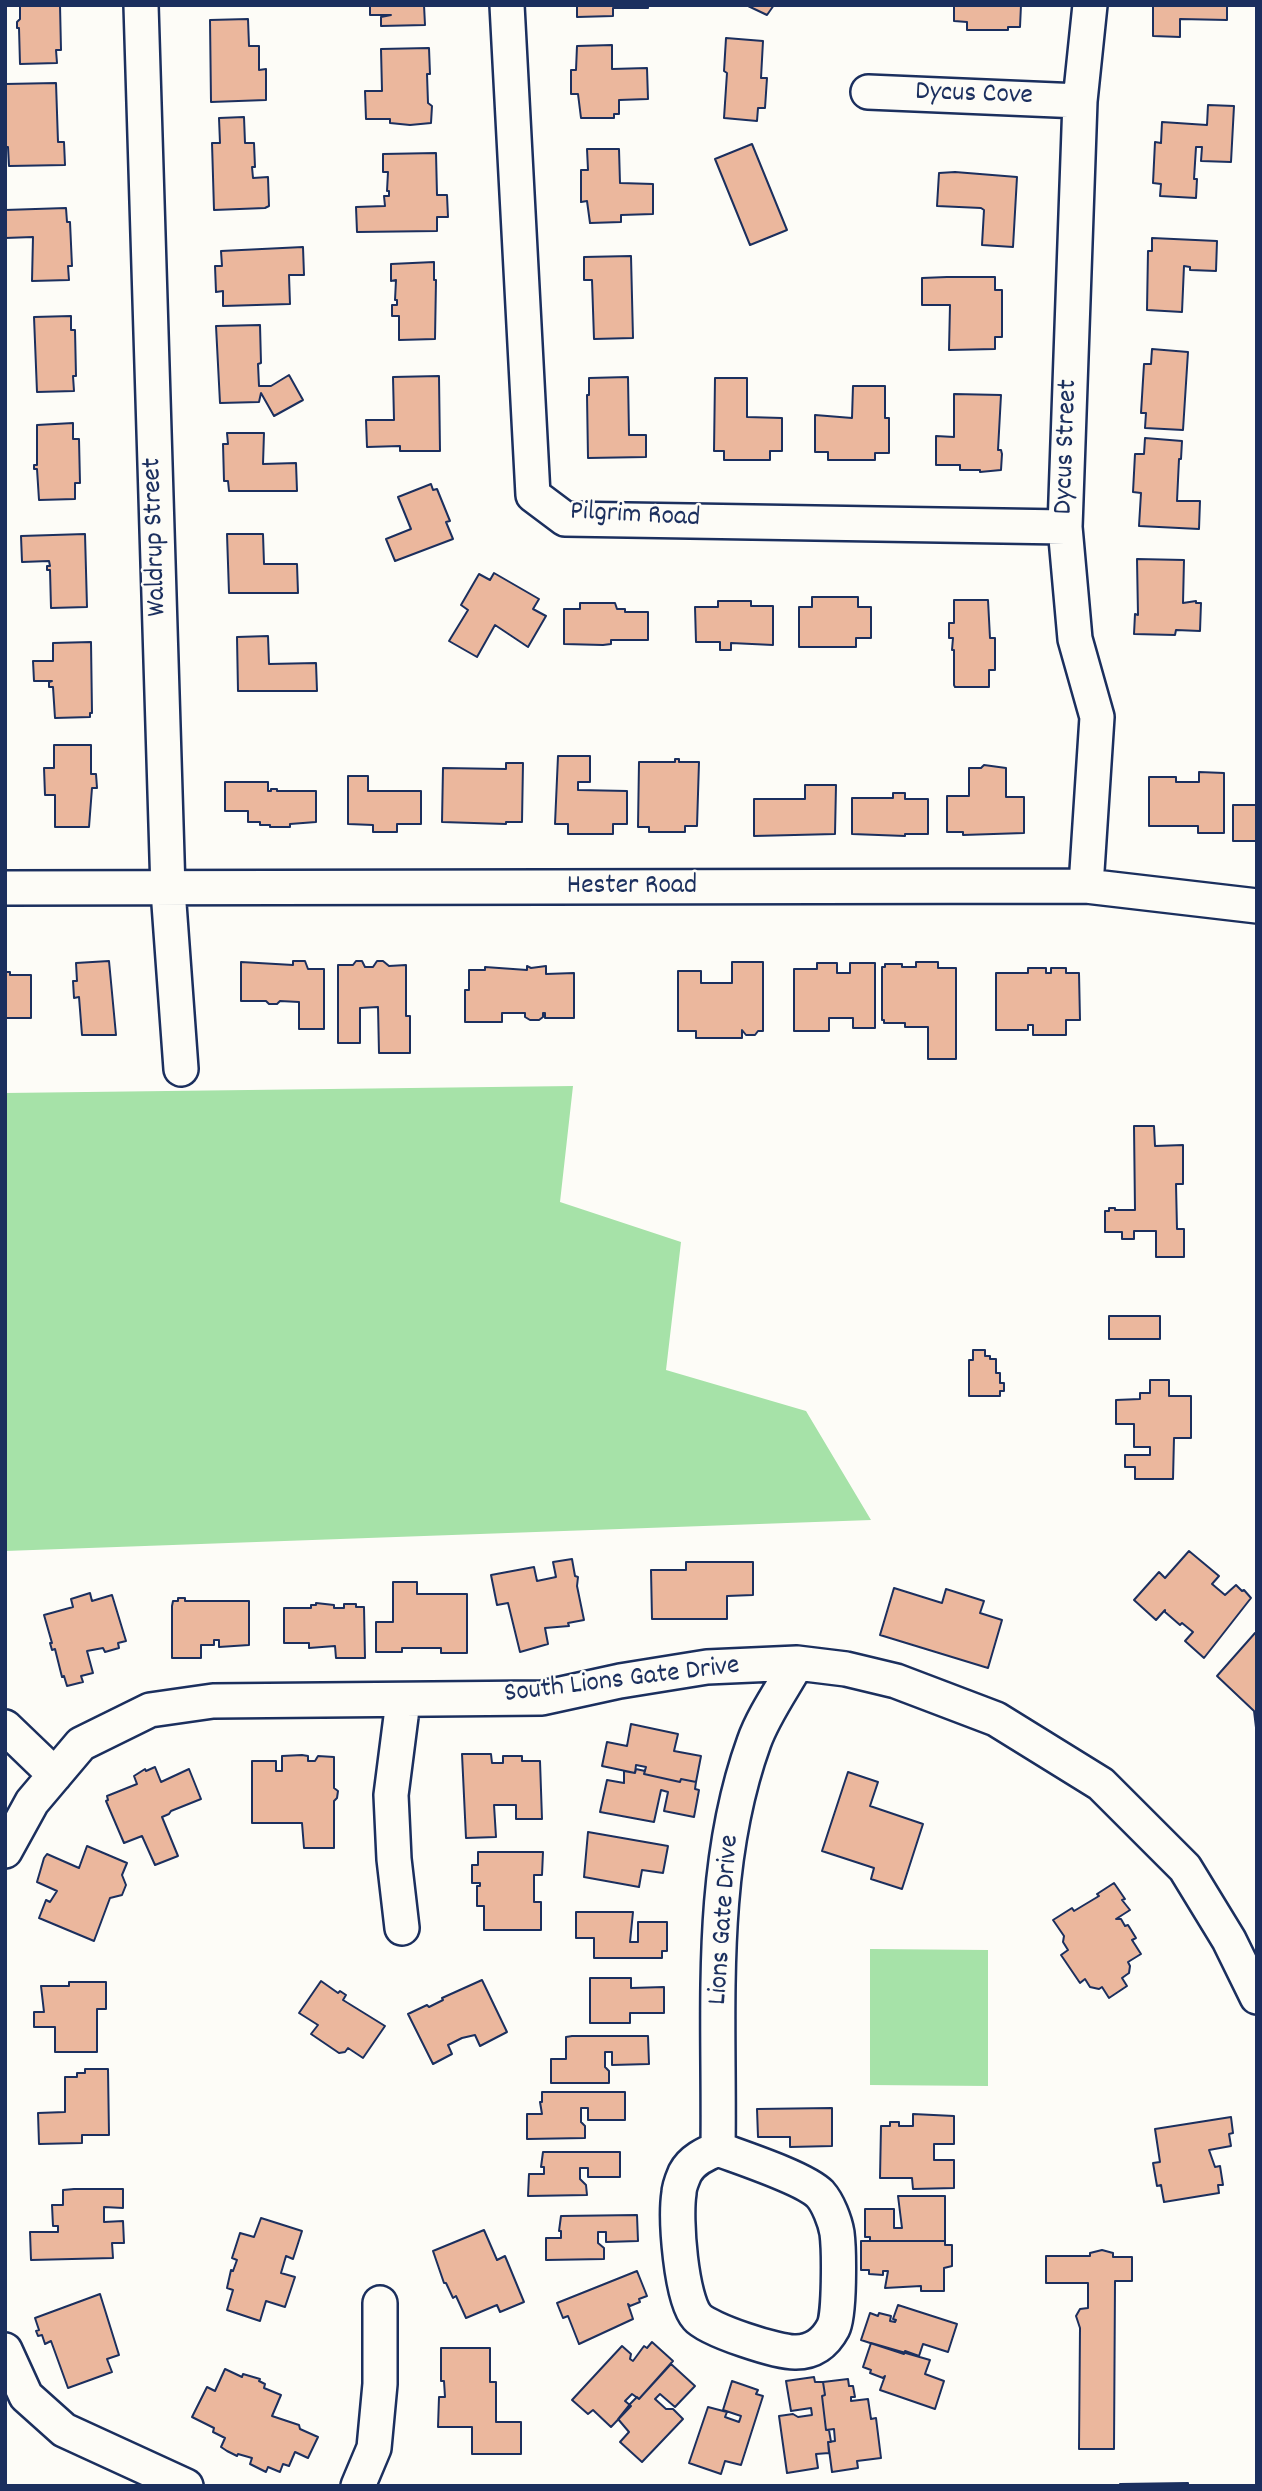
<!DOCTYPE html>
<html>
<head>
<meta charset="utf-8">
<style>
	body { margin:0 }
	#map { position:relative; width:1262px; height:2491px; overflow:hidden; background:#fdfcf7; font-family:Dekko,sans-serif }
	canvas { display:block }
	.frame { position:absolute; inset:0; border:7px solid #1b2f5e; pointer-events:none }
</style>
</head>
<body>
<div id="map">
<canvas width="1262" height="2491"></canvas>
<div class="frame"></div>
</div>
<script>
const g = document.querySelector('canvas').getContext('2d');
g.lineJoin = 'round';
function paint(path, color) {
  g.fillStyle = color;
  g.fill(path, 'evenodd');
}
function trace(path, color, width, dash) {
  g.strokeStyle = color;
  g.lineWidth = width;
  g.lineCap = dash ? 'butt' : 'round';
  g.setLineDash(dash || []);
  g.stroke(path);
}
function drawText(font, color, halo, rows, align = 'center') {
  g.font = font + ' Dekko,sans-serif';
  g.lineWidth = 5;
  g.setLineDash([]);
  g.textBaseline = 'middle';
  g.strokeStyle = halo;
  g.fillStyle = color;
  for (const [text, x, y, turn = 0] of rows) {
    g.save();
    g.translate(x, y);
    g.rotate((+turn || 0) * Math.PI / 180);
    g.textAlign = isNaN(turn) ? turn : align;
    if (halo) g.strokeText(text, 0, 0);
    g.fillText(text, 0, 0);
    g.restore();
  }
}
const green = new Path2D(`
	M573,1086L560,1202L681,1242L666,1370L806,1411L871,1520L5,1551V1093Z
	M870,1949L988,1950V2086L870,2085Z`);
const building = new Path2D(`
	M20,5H60L61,50H56L57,63L20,64L19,28H17V22L20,19Z
	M370,5H424L425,25L381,26V17L391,15H370Z
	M577,5H648V8H613V16L577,17Z
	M746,5H774L767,15Z
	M954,5H1021L1020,27H1008V30H967V22L954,21Z
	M1153,5H1227V20L1180,19V37L1153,36Z
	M248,19L249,46H259V70L266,69V100L211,102L210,20Z
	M726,38L763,41L761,78H767L765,108H758L757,121L724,118L727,73L724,71Z
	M612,45V69L647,68L648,99L619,100V114H614V118H581L578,94H571V70H576L577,46Z
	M429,48L430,74H427L428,103L432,106L431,123L410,125L390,123V119H366L365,91H382L381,49Z
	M56,83L58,142H64L65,165L9,166L8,147H5V84Z
	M1208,105L1234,106L1231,162L1201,161L1202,147H1196L1194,179H1197L1196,198L1160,196L1161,184L1153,183L1155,142L1161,143L1162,122L1207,125Z
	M244,117L245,143H254L255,167H252L253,178L268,177L269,206L265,208L214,210L212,143H220L219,118Z
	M752,144L787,230L750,245L715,159Z
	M587,149H619L620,183L653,184V214L621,215V222L590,223L587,201L581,202V170H588Z
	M436,153L437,195H447L448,217H437V231L357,232L356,207L385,206L384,196H389V191H387L388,172H383V154Z
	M955,172L1017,177L1013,247L982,245L984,210L981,208L937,206L939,173Z
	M66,208L67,222H70L72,266H68L69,280L32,281L33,237L5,238V210Z
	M1152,238L1217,241L1216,271L1190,270V267L1184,266L1182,312L1147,310L1148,251H1152Z
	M303,247L304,275H289L290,304L223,306V291L216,292L215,266H222L221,251Z
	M631,256L633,338L594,339L592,280H584V257Z
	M434,262V280H436L435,339L399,340V316H392V305H397V300H395L396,280L391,281V264Z
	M947,277H995V290H1002V337H995V349L949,350L950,305H922V278Z
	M71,316V330H75L76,376H73L74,391L37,392L34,317Z
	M260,325L261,363L258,364L259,386H271L289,375L303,400L274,416L261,393L259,402L220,403L216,326Z
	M1152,349L1188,352L1183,430L1145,428L1146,413H1141L1144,364H1151Z
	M439,376L440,451H400V446L367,447L366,420H394L393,377Z
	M628,377L629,435H646V457L588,458L587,395H589V378Z
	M715,378H747V417L782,418V451H770V460H724V451H714Z
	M853,386H885V418H889V453H875V460H828V452H815V415L852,418Z
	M954,394L1001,395L998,450H1001L1002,454L1001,470L980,472V470H960V465H936V436L954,437Z
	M73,423V439H79L80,483H75V499L39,500L37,469H34V465H37V425Z
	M227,433H264L263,464L296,463L297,491H229L228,481H224L223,444H228Z
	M1145,438L1182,441L1181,459H1179L1177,501H1200L1199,529L1139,526L1141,493L1133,492L1135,454H1144Z
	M431,484L433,490L437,489L450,521L446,522L453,539L395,561L386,539L411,529L398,497Z
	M85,534L87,607L51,608L50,570H47V566H50L49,561L22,562L21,536Z
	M227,534H263L264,564H297L298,593H229Z
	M1137,559L1184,560L1183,603L1196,601V603H1201L1200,631L1176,630L1175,635L1134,634L1135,614L1138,615Z
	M494,573L539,599L533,609L546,616L528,647L495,625L477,657L449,641L468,610L461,605L479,574L490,580Z
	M812,597H858V607H871V638H856V647H799V607H812Z
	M954,600H988L990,638H995V670H989V687H955L954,685V650H952L953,638H949V623H954Z
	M718,601H751V606H773V645L731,643V650H720V642H696L695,607H718Z
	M580,603H615L617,609H625V612H648V640H611V644L603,645L564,644V609H580Z
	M268,636L269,664L316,663L317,691H238L237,637Z
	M91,642L92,713H90V717L55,718L53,687H49V682L52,681H34L33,661H53V643Z
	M54,745H91V774H96L97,788H92L89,827H55V795H45L44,768H54Z
	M558,756H590V782H578V790L627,791V824H613V834H568V824H555Z
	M675,759H679V762H699L697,826H685V832H649V827H638L639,762H675Z
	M506,763H523L522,822H506V824L442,822L443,768L506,769Z
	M984,765L1006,768V797H1024V833L963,835V832H947V796H969V768H981Z
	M1199,772L1224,773V833H1198V826H1149V777H1176V782H1199Z
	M348,776H368V791H421V824H397V832H373V825L348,824Z
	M225,782H268V791H271V789H277V791H316V822L290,824V827H270V825H260V822H248V811H225Z
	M805,785H836L835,834L754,836V799H805Z
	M893,793H905V799H928V834H905V836L852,834V798H893Z
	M1233,805H1257V841H1233Z
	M109,961L116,1035H82L79,997L74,998L73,981H77L76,963Z
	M293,961H305L308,969H324V1029H299V1002L280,1001L277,1004H269L266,1001H241V962L293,965Z
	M356,961H362L365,967H373L377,961H383L389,966L406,965V1016H410V1053H379L378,1007L360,1008V1043H338V965H353Z
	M732,962H763V1031H758L755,1035H746L742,1030V1038H696V1031H678V971H701V983H732Z
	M916,962H938V968H956V1059H928V1027H905V1023H884V1020H882V967H885V964H902V967H916Z
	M817,963H837V973H850V963H875V1028H853V1018H829V1031H794V969H817Z
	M527,966L531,968L546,966V974L574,973V1018H545V1013H543V1017L539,1020H530L525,1017V1013H502V1022H465V990H469V970H485V967L527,970Z
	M1028,968H1046V973H1051V968H1066V973H1079L1080,1020H1066V1035H1033V1025H1028V1030H996V973H1028Z
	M5,972H10V975H31V1018H5Z
	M1134,1126H1154L1155,1146L1183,1145V1184H1176L1177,1229H1184V1257H1156V1231H1134V1239H1122V1232H1105V1211H1109V1208H1115V1210H1135Z
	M1109,1316H1160V1339H1109Z
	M973,1350H985V1356H990V1359H996V1373H1000V1383H1004V1391H1000V1396H969V1360H973Z
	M1150,1380H1169V1396H1191V1438H1174L1173,1479H1135V1467H1125V1455H1150V1447H1134V1424H1116V1400L1140,1399V1393H1150Z
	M1189,1551L1219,1576L1212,1584L1225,1595L1236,1585L1242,1591L1244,1590L1251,1598L1204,1658L1185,1641L1193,1632L1182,1623L1180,1625L1165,1612V1610L1156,1620L1134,1600L1159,1572L1165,1578Z
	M572,1559L575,1576L578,1577L577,1586L584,1620L568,1623L569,1626L545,1628L548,1644L520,1652L508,1603L497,1605L491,1575L534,1567L537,1581L556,1577L553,1562Z
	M686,1562H753V1595L727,1596V1619H652L651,1570H686Z
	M393,1582H417V1594H467V1653H441V1648H402V1652H376V1622H393Z
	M894,1588L942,1603L946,1589L984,1601L980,1613L1002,1620L988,1668L880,1635Z
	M90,1593L92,1601L112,1595L126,1641L118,1643L119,1648L105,1652L103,1648L87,1651L93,1673L81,1676L83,1682L67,1686L64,1676L62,1677L55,1649L52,1650L50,1643H52L44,1615L73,1607L71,1599Z
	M178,1598H185V1601H249V1645L219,1647V1640H214V1645H201V1658H172V1606L173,1601H178Z
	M316,1603L334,1605V1608H344V1604H356V1607H364L365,1658H336L335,1646L309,1648V1643H284V1608H311V1605H316Z
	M1255,1633L1257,1634V1736L1254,1711L1217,1676Z
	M631,1724L678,1734L674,1751L701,1756L696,1782L681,1779L680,1782L644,1774L646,1767L636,1765L635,1773L602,1766L607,1742L627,1746Z
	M462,1754H491L492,1763H503V1756H522V1761H540L542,1819H516V1805H494L496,1837L466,1838Z
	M302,1755L308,1756V1761H315L318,1756L334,1757V1788L338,1791L337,1798L334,1801V1848H304L302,1823H252V1761H276V1771H282V1756Z
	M155,1767L161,1782L189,1769L201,1799L171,1811L169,1814L162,1817L178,1856L155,1865L142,1836L124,1843L106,1801L108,1800L107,1796L137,1784L134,1776L145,1769L146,1771Z
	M636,1769L645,1771L644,1774L680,1782L681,1779L696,1782L695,1789L699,1790L694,1817L664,1811L668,1792L661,1790L654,1822L600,1812L607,1780L624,1783V1771L635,1773Z
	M848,1772L878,1782L870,1806L923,1824L902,1889L871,1879L874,1868L822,1851Z
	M588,1832L668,1846L663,1873L642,1870L639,1887L584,1877Z
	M87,1846L127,1863L122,1875L126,1885L122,1895L110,1898L94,1941L39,1918L46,1900L50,1902L57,1891L37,1882L44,1858L47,1854L79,1868Z
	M478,1852H543L542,1875H534V1902H541V1930H484V1906H477V1886H480V1883H472V1865H478Z
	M1114,1883L1125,1899L1122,1900L1130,1910L1116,1919H1121L1125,1926L1128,1925L1136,1938L1132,1940L1141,1954L1128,1962L1130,1966L1129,1973L1122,1978L1127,1986L1109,1998L1102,1987L1099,1989L1090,1987L1085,1979L1080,1983L1061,1955L1068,1950L1063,1942L1064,1936L1053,1920L1072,1908L1074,1911L1099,1896L1097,1894Z
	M576,1912H633L630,1942H638V1922H667V1951H662V1958H594V1938H576Z
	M590,1978H631V1988L664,1987V2013H630V2023H590Z
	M482,1980L507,2032L480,2046L475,2035L462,2038L448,2045L452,2054L433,2064L408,2014L427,2005L429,2007L443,2000L442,1998Z
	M321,1981L338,1993L340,1991L346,1995L343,2000L385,2026L363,2058L348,2048L345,2052L339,2053L311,2034L318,2025L299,2013Z
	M69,1982H106V2009H97V2052H55V2027H34V2012H44L41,1986H69Z
	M572,2036H648L649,2064L612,2065V2052H605V2067L609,2071V2083H551V2059H566V2037Z
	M85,2069H108L109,2135H82V2143L39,2144L38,2113L65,2112V2077H77V2073H85Z
	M542,2092H625V2120H588V2108H581V2122L585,2126V2138L527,2139V2114H542L540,2102H542Z
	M832,2108V2146L790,2147V2137H758L757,2109Z
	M913,2114L954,2116V2144H934V2160H954V2188L913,2189L912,2178H880L881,2126H890V2122H899V2126H913Z
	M1231,2117L1233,2133L1229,2134L1231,2146L1209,2150L1215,2167L1220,2166L1223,2185H1218L1219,2193L1164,2202L1161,2185L1157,2186L1153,2163L1160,2162L1155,2129Z
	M543,2152H620V2177H588V2168H580V2179L586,2185L587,2195L528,2196L529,2174H544V2167H541Z
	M74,2189H123V2208L104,2207V2222L123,2221L124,2243H112L113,2258L31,2260L30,2232H58V2226H53L52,2205H63V2190Z
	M898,2196H945V2241H870V2237H865V2209H894V2228H902Z
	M637,2215L638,2241L606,2242V2232H598V2243L604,2248V2259L546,2260V2238H561V2231H559L561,2216Z
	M261,2218L302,2231L293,2259L286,2256L281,2273L295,2277L285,2307L266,2301L260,2321L227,2310L233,2290L227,2288L231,2270L233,2271L237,2260L232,2258L240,2233L254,2237Z
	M484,2230L497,2260L505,2256L524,2302L500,2312L497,2305L466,2318L456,2296L453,2298L446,2283H444L433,2251Z
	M861,2241H945V2245H952V2266L944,2268V2291H921V2286L885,2288L888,2271H883V2275L869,2274V2270H861Z
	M1102,2250L1113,2253V2257H1132V2281H1115L1114,2449H1079L1080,2328L1076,2316L1080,2309L1088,2308V2283H1046V2256H1090V2253Z
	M637,2271L647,2296L639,2299L640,2302L630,2306L628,2304L633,2319L579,2344L568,2316L563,2318L557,2303Z
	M100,2294L119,2355L107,2359L112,2372L68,2388L51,2341L45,2344L42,2335L38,2336L36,2331L39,2330L35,2318Z
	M898,2305L957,2324L948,2352L923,2344L919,2356L905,2351L904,2354L861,2340L870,2313L878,2316L879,2313L891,2316L890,2321L895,2322L896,2320L893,2319Z
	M652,2342L673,2361L639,2399L632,2394L625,2401L631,2406L611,2427L593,2410L588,2414L572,2400L622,2346L631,2354L630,2359L633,2361L644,2346L647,2348Z
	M871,2343L930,2360L925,2374L944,2381L935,2409L880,2390L885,2376L883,2378L870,2373L871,2370L863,2367Z
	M441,2348H490V2382H496V2422H521V2454H472V2427H438L439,2397H445L444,2381H441Z
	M671,2364L695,2386L675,2407L660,2394L655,2399L666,2409H673L683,2419L642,2462L620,2442L629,2432L618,2419L630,2404L637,2397L639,2399Z
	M225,2369L242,2377L243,2374L260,2379L259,2381L265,2384L264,2388L281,2395L272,2416L299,2425L300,2429L318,2437L308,2458L295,2452L289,2466L283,2464L280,2472L268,2467L266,2472L250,2464L252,2458L238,2454L237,2456L227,2451L221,2447L225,2438L213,2432L214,2428L192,2417L207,2387L215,2391Z
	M814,2377L815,2382H823L825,2395L822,2396L826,2430H829L831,2442H828L829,2453L816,2454L818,2468L787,2473L779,2416L793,2414L798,2417L812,2415L811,2408L791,2411L786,2381Z
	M848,2379L849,2386H853L855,2397H851V2401L868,2399L871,2419L876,2418L881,2458L857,2461L858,2468L832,2472L828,2442L835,2441L834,2429L826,2430L822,2396L825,2395L823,2382Z
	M732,2381L758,2390L756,2394L763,2396L741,2465L725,2461L721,2474L689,2463L708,2407L727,2412L725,2417L739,2422L741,2416L723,2410Z
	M1188,2483V2486H1120V2484Z`);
const minor = new Path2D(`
	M141,5L168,890L181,1069
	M507,5L533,495L565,519L1065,527
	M868,92L1080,101
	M1086,886L1097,717L1075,639L1065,527L1080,101L1090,5
	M5,888L1086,886L1257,906
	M5,1727L55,1775
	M5,1851L32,1802L81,1744L150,1710L213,1701L542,1698L620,1681L707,1667L797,1663L846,1669L896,1681L996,1719L1101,1784L1185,1868L1229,1940L1257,1997
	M402,1928L394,1859L391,1795L403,1701
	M718,2149C705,2154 692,2160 685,2173C682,2180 679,2187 679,2193C675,2219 681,2299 697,2317C708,2330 779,2353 796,2352C813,2352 825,2343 833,2328C840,2315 839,2249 837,2233C835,2221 828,2203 820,2194C804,2178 742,2158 718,2149C720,2014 707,1872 754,1742C763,1716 783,1688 797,1663
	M5,2350L26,2396L64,2430L186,2486
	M358,2486L374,2448L380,2384V2303`);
const streetNames = [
	["Dycus Cove",974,96,2],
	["Dycus Street",1068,447,-88],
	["Pilgrim Road",635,517,3],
	["Waldrup Street",157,537,-92],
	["Hester Road",632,888],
	["South Lions Gate Drive",622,1682,-7],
	["Lions Gate Drive",726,1920,-86]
];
paint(green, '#a6e2a8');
paint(building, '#ebb79d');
trace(building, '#1b2f5e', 2);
trace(minor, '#1b2f5e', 38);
trace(minor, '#fdfcf7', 33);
drawText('28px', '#1b2f5e', '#fdfcf7', streetNames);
</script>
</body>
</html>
